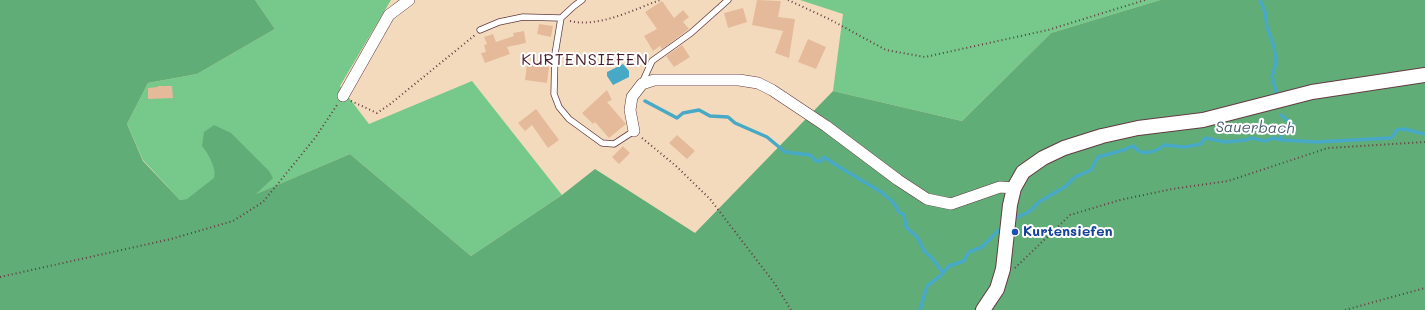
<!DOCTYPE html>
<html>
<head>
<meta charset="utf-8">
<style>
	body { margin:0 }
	canvas { display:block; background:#f3dabc }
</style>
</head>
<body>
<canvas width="1425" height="310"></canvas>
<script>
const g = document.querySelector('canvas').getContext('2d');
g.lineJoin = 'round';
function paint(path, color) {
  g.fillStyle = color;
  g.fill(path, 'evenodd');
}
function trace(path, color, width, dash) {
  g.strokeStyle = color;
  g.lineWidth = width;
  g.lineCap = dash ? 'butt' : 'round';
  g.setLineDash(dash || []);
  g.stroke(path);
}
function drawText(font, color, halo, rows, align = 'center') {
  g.font = font + ' Mali,sans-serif';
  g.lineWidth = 4;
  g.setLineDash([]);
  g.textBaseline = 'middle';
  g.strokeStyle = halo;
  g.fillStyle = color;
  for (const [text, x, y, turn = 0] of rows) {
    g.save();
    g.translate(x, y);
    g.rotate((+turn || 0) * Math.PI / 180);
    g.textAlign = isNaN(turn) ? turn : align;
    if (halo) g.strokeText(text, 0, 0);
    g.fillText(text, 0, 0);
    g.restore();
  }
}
const green = new Path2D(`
	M255,0H391L340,86L369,124L472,81L562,195L471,256L350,154L254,195L180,200L143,160L127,124L148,83L197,74L275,29Z
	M800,0H1160L1051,33L962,121L833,91L843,14Z`);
const forest = new Path2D(`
	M0,0H255L275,29L197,74L148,83L127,124L143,161L180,200L187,199L214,178C217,169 208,153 202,146L204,132L214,125L231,133L269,171L273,178L256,194L350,154L471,256L562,195L595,169L695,233L833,91L962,121L1051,33L1160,0H1425V310H0Z`);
const water = new Path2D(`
	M623,64L629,71V77L613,85L607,76V72Z`);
const stream = new Path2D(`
	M1260,0L1265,12L1267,27L1274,47L1276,63L1272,77L1277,95
	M645,101L677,118L683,113L699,110L710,116L728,117L735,123L767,137L785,152L810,155L816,161H821L824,157L836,165L881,192L892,201L899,212L904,215L906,227L917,237L924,251L931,257L943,273
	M1281,115L1294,126L1292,130L1283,133L1281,140
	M1016,218L1030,211L1039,202L1066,186L1075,177L1091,170L1098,157C1110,153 1122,152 1133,146C1136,148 1137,151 1141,152C1148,154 1160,150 1164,145L1185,147L1201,144L1205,138L1225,142L1246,140L1251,138L1266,141L1273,138L1281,140L1317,142L1391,138L1397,130L1404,129L1425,134
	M920,310L927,286L940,276L949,266L964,261L969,252L982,247L999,230`);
const building = new Path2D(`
	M757,0L781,1L778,17L795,19L789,58L775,53L783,31L752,25Z
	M662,1L674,18L683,10L689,17L683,22L689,29L662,49L660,46L653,51L644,36L657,29L645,12Z
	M743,8L747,22L728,28L724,13Z
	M539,24L553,26L551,37L537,34Z
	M524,31L526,43L507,47L510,54L485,63L481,53L486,52L484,45L487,44L484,37L493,34L496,42L514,36L513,33Z
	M808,39L826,47L816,69L798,62Z
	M682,45L690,57L674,67L666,56Z
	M527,64L549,67L547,83L525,80Z
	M158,86H172L173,98L148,99V88L158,87Z
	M607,90L612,100L607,102L626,124L609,138L595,122L593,124L582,113Z
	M536,109L559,140L548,148L532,125L525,131L518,123Z
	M677,135L695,151L687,159L669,143Z
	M623,146L630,153L619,164L612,157Z`);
const path = new Path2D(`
	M788,0L829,19L886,50L925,57L1048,30L1145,0
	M570,21C598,28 633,10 660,0
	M351,101L377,113L389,105L475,35
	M642,138L676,166L710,199L775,284L791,310
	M1015,268L1070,215L1120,200L1172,189L1228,181L1328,148L1425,142
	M0,277L171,239L233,221L263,202L315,138L337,105
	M1345,310L1425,288`);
const service = new Path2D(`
	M582,0L574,6L561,18L555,54L554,94L559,107L569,119L602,143L614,144L634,131
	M480,30L499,22L523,17L561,18
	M642,83L652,61L691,33L728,0`);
const minor = new Path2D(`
	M343,96L389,15L409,0
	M634,131L630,110L632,97L642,84L654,80H739L758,83L772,90L826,126L898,180L927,199L951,204L1000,187L1014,188`);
const tertiary = new Path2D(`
	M983,310L997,289L1003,269L1010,205L1014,188L1023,172L1043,158L1064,148L1102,136L1138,128L1203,120L1312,92L1425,75`);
const markers = [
	[1015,232,4,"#1a4fb4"]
];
const transitNames = [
	["Kurtensiefen",1023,232]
];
const waterNames = [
	["Sauerbach",1255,128,1]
];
const quarterNames = [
	["KURTENSIEFEN",585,60]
];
paint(green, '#77c98b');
paint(forest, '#61ad77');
paint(water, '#48a9c7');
trace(stream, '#48a9c7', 3.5);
paint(building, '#e5ba9b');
trace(service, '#633b41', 7);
trace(minor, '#633b41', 12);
trace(tertiary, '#633b41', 16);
trace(path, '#633b41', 2, [1, 3]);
trace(service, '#fff', 5.5);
trace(minor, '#fff', 11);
trace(tertiary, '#fff', 14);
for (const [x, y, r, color] of markers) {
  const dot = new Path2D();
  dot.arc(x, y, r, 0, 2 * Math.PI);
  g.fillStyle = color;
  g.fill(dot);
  trace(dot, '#fff', 1.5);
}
drawText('bold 14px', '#164399', '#fff', transitNames, 'left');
drawText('italic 15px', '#495d71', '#fff', waterNames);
g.letterSpacing = '1px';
drawText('16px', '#4a1f2b', '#fff', quarterNames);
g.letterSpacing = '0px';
</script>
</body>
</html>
